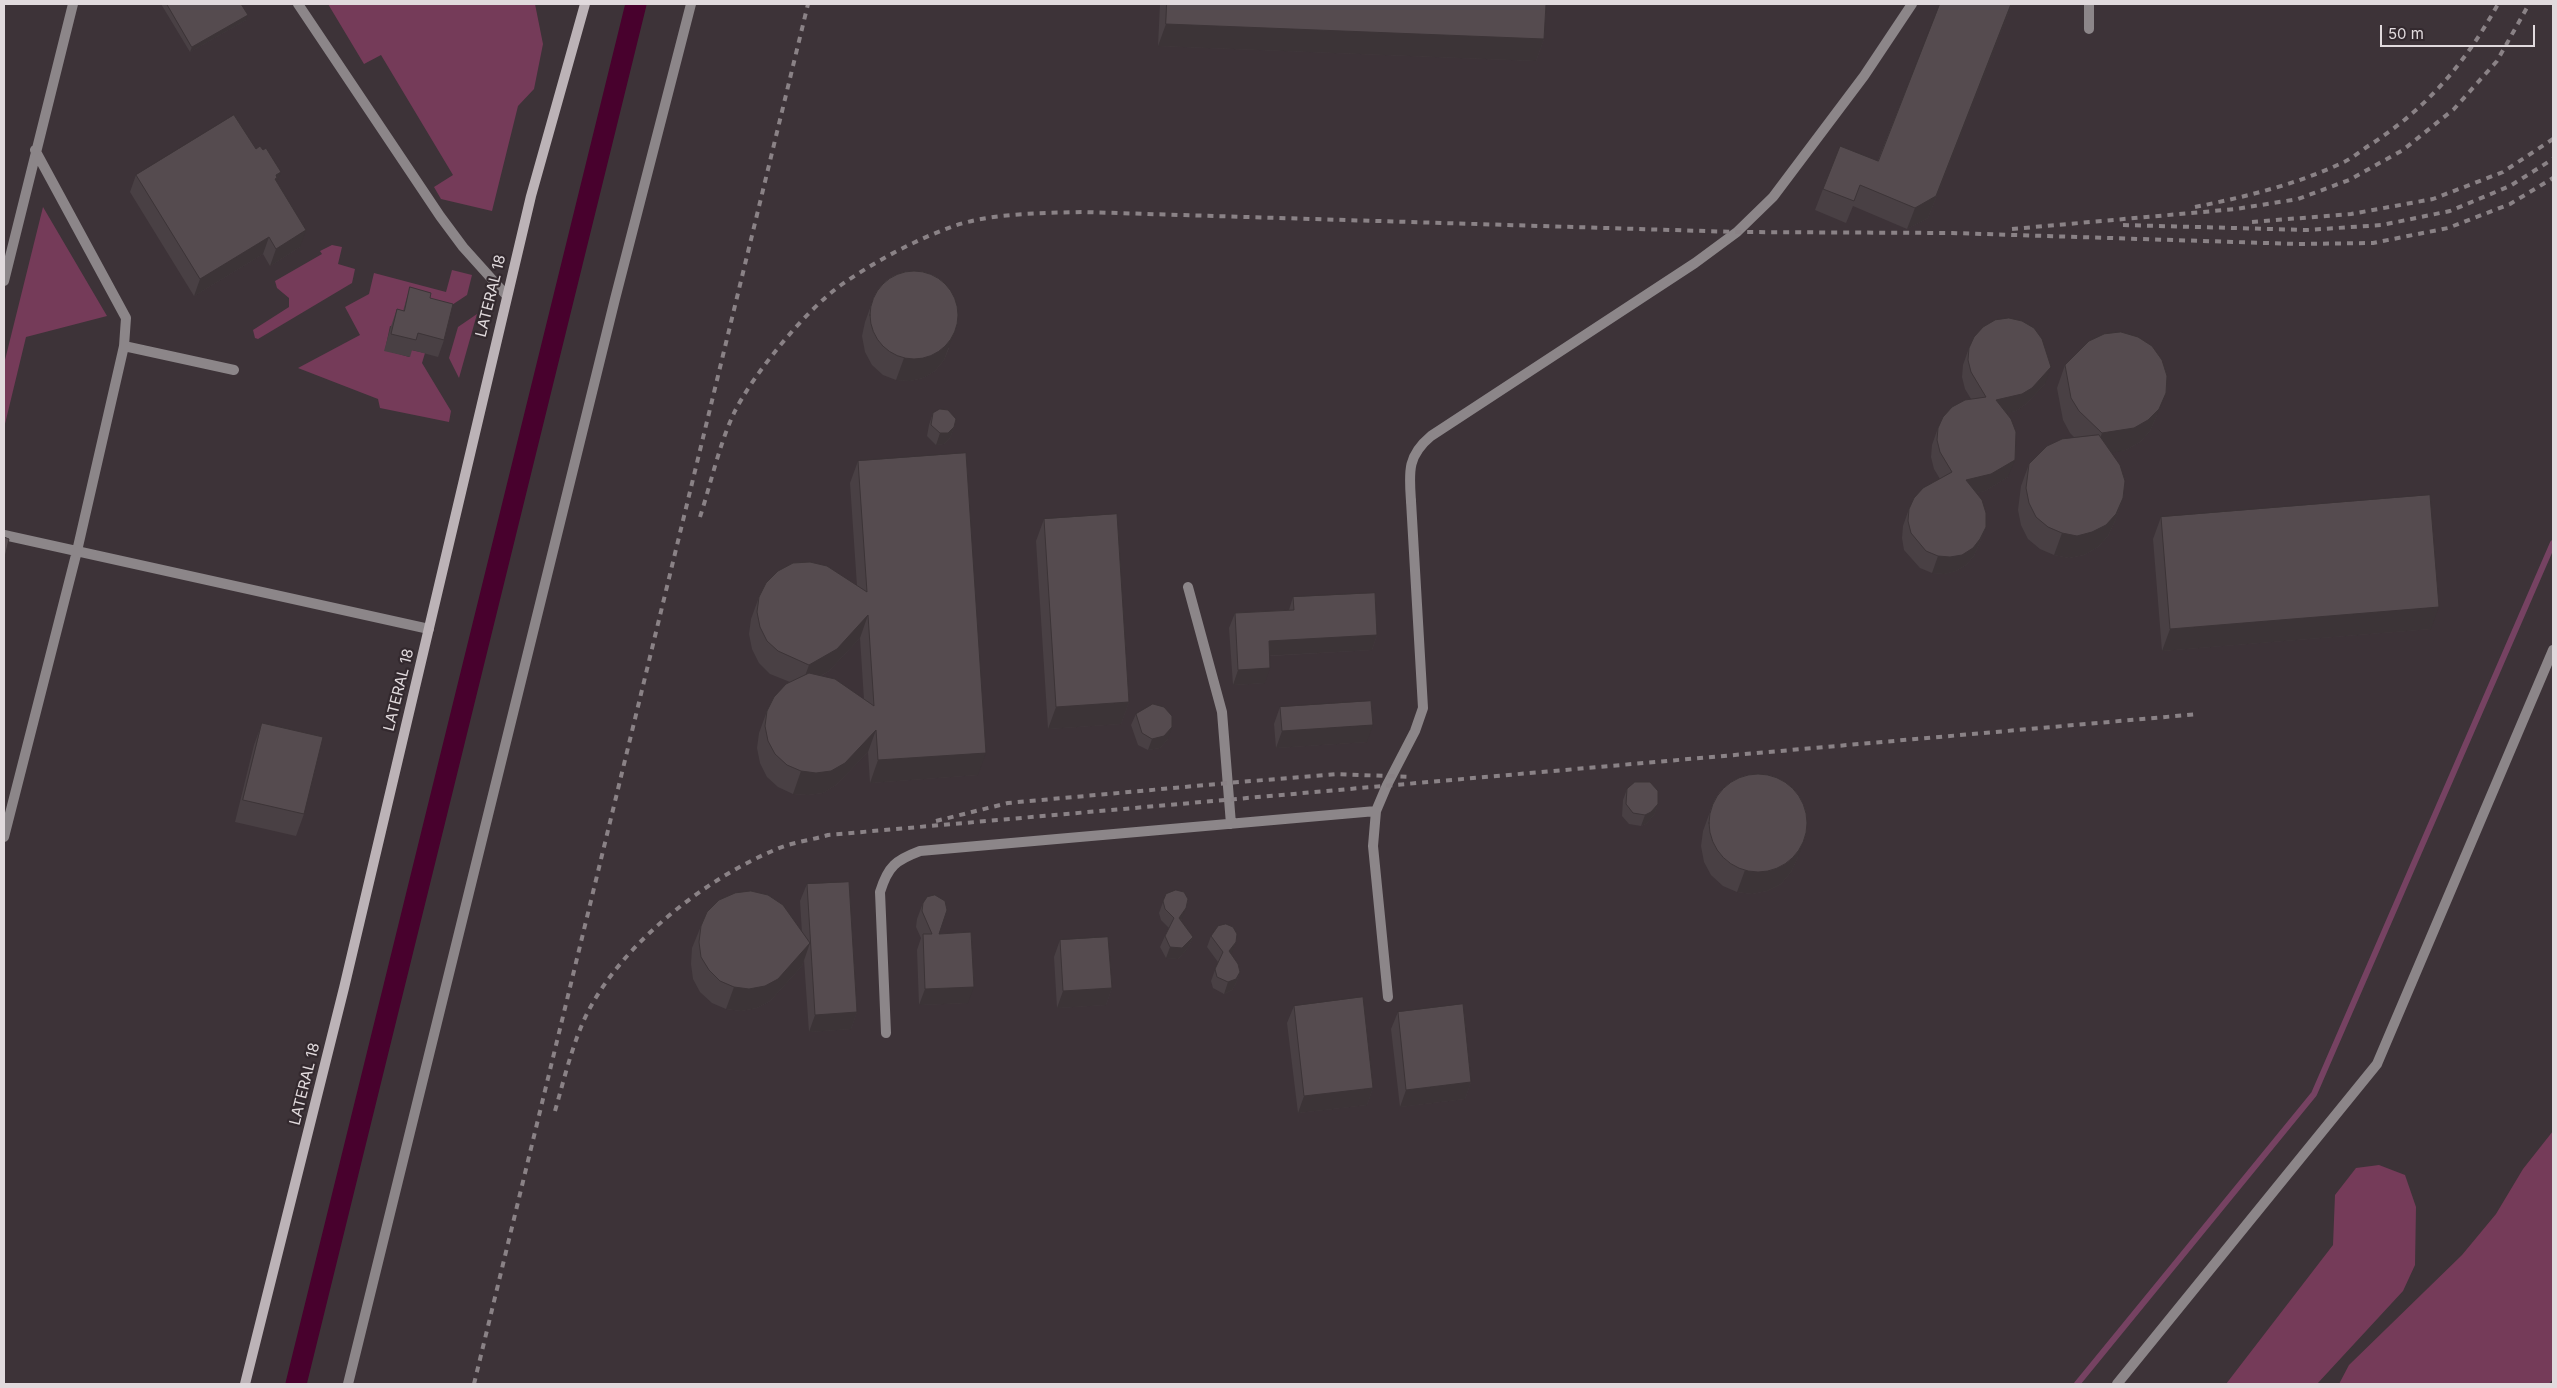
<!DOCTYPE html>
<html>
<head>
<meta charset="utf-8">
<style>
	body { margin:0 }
	#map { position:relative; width:2557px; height:1388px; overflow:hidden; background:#3d3338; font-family:Inter,sans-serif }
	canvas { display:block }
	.frame { position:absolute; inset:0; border:5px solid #e1dadd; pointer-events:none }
	.scale { position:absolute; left:2380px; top:25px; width:155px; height:22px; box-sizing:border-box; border:2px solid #e1dadd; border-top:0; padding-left:6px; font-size:15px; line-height:18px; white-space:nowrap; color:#e1dadd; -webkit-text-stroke:4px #33292e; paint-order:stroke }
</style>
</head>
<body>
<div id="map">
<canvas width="2557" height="1388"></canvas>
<div class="frame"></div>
<div class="scale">50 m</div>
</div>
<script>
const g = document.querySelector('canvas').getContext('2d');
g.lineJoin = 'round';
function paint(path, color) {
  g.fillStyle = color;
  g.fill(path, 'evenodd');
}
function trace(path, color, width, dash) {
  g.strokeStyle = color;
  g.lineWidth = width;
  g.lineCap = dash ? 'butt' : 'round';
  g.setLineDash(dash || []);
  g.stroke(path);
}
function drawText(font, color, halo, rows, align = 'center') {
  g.font = font + ' Inter,sans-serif';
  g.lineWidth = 4.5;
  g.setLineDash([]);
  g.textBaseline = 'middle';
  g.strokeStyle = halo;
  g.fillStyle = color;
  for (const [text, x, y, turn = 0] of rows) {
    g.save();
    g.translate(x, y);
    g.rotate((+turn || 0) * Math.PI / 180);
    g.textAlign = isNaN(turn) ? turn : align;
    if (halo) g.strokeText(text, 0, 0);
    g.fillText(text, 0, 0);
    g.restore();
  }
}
const green = new Path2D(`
	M328,4H535L543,44L534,89L518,106L492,211L441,199L434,187L453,175L381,55L364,64Z
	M43,207L107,316L26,337L4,428V364Z
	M332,245L342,247L338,264L355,269L352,283L258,339L255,338L253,330L289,307V298L277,288L275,281L322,254L320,251Z
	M452,270L472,275L467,295C447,308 415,332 390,326L385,350L409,357L411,350L425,353L422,363L451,411L449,422L380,408L378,399L298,368L360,335L345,307L369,294L374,273L446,292Z
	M477,314L459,378L449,358L458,327Z
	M2553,1131V1379L2549,1384H2339L2349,1365L2462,1255L2496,1214L2523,1169Z
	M2379,1165L2405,1175L2416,1207L2415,1265L2403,1291L2317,1384H2226L2333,1245L2335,1195L2356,1168Z`);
const stream = new Path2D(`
	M2077,1384L2314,1094L2553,543`);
const canal = new Path2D(`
	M296,1384L636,4`);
const lane = new Path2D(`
	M298,4L440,216L463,247L507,296
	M2089,4V29
	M4,281L73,4
	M124,346L234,370
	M4,535L429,629
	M1188,587L1222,712L1231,824
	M4,837L77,551L124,346L126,318L35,150
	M1388,997L1373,846L1376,811L1387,785L1415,731L1423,708L1411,501
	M886,1033L880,892C888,866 896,860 920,851L1376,811`);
const street = new Path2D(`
	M1411,501C1409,472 1407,456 1431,436L1695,263L1737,232L1773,197L1864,76L1912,4
	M348,1384L615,299L691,4
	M2117,1384L2377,1064L2553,650`);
const secondary = new Path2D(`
	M245,1384L344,988L531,196L585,4`);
const rail = new Path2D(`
	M2195,207C2245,197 2298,184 2344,162C2354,157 2363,149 2373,143C2429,106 2466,62 2498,4
	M2252,222L2351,214L2433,199L2503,172L2553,139
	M2123,225L2307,230L2382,225L2450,211L2510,186L2553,159
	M2012,229L2236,209L2298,199L2349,180L2403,150L2454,109L2497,61L2529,4
	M700,517C711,483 719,445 734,413C753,374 806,310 841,285C874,262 913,241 951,227C989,213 1043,213 1083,212L1737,232L1952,233L2298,244L2373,243L2448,228L2510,204L2553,178
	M936,821L1008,803L1228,783L1337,774L1410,777
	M555,1111C563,1083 570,1054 581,1027C611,952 703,879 777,849C793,842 812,840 828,835L2199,714
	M474,1384L808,4`);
const wall = new Path2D(`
	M161,4H241L246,20L190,52Z
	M1160,4H1546L1544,39L1536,61L1158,46Z
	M1940,4H2012L1928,218L1907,229L1853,206L1846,223L1815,210L1823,189L1878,161Z
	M256,149L277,182L300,247L270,266L263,254L194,296L130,192L136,175Z
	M410,287L430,298L444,340L438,357L412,350L410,357L384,351L391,326L397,309L403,311Z
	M873,300L949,348L944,360L935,371L923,378L910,381L896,380L883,375L872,365L865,352L862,336L865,322Z
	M1969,348L2045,384L2026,404L2016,411L2006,413L2008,477L1985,491L1976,493L1986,527L1974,556L1966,565L1956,571L1944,574L1932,573L1920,568L1904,550L1902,538L1903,526L1909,509L1940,479L1934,469L1931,457L1932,445L1938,428L1971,399L1965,389L1962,377L1963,365Z
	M2065,365L2157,415L2150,431L2140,442L2126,450L2111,452L2123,498L2115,521L2108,536L2098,547L2084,555L2069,558L2054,555L2040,549L2028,539L2021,525L2018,510L2021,486L2029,464L2075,438L2070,433L2063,420L2057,388Z
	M933,413L954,427L950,438L944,444L936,445L927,436L929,425Z
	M858,461L978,775L870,783L868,752L836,785L823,793L808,795L793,794L778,787L767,777L760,763L757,748L759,733L767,711L790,682L770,674L759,663L752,649L749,634L751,619L759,597L857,586L850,483ZM860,638L864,700L821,676L829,671Z
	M2161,517L2431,629L2162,651L2153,539Z
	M1044,519L1129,702L1121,724L1048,729L1036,541Z
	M1293,597L1377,635L1372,650L1269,656L1265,683L1233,685L1229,628L1235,613L1289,610Z
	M1280,707L1367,742L1276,748L1274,724Z
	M1136,714L1168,739L1160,748L1148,750L1138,745L1131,725Z
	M262,723L304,814L296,836L235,822L254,745Z
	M1627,789L1658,804L1654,815L1646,824L1641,826L1629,824L1622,816L1623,800Z
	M1711,809L1798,857L1791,872L1781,884L1767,891L1752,894L1737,892L1723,886L1711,875L1704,862L1701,846L1703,831Z
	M807,884L857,1012L851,1029L809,1032L804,960L802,966L770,1001L757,1008L741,1011L726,1009L712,1003L700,992L693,979L691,964L692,948L701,926L802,933L800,901Z
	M1166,894L1182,919L1181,921L1193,937L1188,948L1178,959L1166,958L1160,947L1165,936L1169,928L1161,920L1159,913Z
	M923,903L939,934L968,1003L919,1005L917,950L921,938L916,927L917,919Z
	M1211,936L1236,942L1231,954L1240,972L1236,983L1232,990L1224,994L1213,988L1211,981L1218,962L1207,947Z
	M1060,940L1112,988L1106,1005L1057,1008L1054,957Z
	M1294,1006L1373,1088L1367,1105L1298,1113L1287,1023Z
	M1398,1012L1471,1082L1465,1099L1400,1107L1391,1029Z`);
const shadedWall = new Path2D(`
	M2011,4H2012L1928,218L1907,229L1915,208Z
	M248,15L246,20L190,52L192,47Z
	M1166,24L1544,39L1536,61L1158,46Z
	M281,172L274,189L276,175Z
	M306,230L300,247L270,266L276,249Z
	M269,237L263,254L194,296L200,279Z
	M957,325L944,360L935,371L923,378L910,381L896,380L904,358Z
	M2051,367L2045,384L2026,404L2016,411L1990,417L1996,400Z
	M2166,393L2157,415L2150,431L2140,442L2126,450L2094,456L2102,433Z
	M954,427L950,438L944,444L936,445L940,433Z
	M2015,460L2008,477L1985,491L1960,497L1966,480Z
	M2123,498L2115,521L2108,536L2098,547L2084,555L2069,558L2054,555L2062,533Z
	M1986,527L1974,556L1966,565L1956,571L1944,574L1932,573L1938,556Z
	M2439,607L2431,629L2162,651L2170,629Z
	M868,615L860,638L829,671L801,687L809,665Z
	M1377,635L1372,650L1263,656L1269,641Z
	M1270,668L1265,683L1233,685L1238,670Z
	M1129,702L1121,724L1048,729L1056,707Z
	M1373,725L1367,742L1276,748L1282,731Z
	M1172,727L1168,739L1160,748L1148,750L1152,739Z
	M876,730L868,752L836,785L823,793L808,795L793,794L801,771Z
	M986,753L978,775L870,783L878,760Z
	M1658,804L1654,815L1646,824L1641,826L1645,815Z
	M1806,835L1798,857L1791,872L1781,884L1767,891L1752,894L1737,892L1745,870Z
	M1186,908L1182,919L1175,930L1179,918Z
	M1193,937L1188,948L1178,959L1166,958L1170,947Z
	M1236,942L1232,953L1225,963L1229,951Z
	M810,943L802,966L770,1001L757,1008L741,1011L726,1009L734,987Z
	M1240,972L1236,983L1232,990L1224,994L1228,982Z
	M974,987L968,1003L919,1005L925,989Z
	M1112,988L1106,1005L1057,1008L1063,991Z
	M857,1012L851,1029L809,1032L815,1015Z
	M1471,1082L1465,1099L1400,1107L1406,1090Z
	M1373,1088L1367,1105L1298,1113L1304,1096Z`);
const building = new Path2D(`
	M167,4H241L248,15L192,47Z
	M1167,4H1546L1544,39L1166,24Z
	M1940,4H2011L1936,196L1915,208L1860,185L1854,201L1823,189L1840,146L1878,161Z
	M234,115L256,149L260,146L263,150L266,148L281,172L276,175L277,178L275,179L306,230L276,249L269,237L200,279L136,175Z
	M870 315a44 44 0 1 1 88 0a44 44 0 1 1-88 0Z
	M410,287L431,293L430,298L453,304L444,340L418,333L416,340L391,334L397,309L404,311Z
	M2009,318L2022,321L2034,328L2042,339L2051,367L2032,388L2022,394L1996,400L2011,419L2016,432L2015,460L1991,474L1966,480L1982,500L1986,513V527L1980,539L1973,548L1962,555L1950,557L1938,556L1926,551L1911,533L1908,521L1909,509L1914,498L1923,488L1952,472L1940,452L1937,440L1938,428L1943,417L1952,407L1965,400L1986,397L1971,372L1968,360L1969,348L1974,337L1983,327L1995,320Z
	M2121,332L2138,337L2152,346L2162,360L2167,376L2166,393L2159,409L2148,420L2134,428L2102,433L2079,411L2071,398L2065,365L2089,341L2104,334Z
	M940,409L948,410L956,419L954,427L948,433H940L931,425L933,413Z
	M2099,435L2120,465L2125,481L2123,498L2116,514L2106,525L2092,532L2077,536L2062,533L2048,527L2036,517L2029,503L2026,488L2029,464L2047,446L2062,439Z
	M966,453L986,753L878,760L876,730L845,763L831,771L816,773L801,771L787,765L775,754L768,741L765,726L767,711L774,697L786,684L809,673L835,679L874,706L868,615L837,649L809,665L778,651L767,641L760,627L757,612L759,597L766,583L778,571L793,563L810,562L827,566L867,592L858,461Z
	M2430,495L2439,607L2170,629L2161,517Z
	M1117,514L1129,702L1056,707L1044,519Z
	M4,537L9,539L4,562Z
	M1375,593L1377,635L1269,641L1270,668L1238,670L1235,613L1294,610L1293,597Z
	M1371,701L1373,725L1282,731L1280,707Z
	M1153,704L1164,707L1172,716V727L1164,736L1152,739L1142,733L1136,714Z
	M262,723L323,737L304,814L243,800Z
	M1709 823a49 49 0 1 1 98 0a49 49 0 1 1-98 0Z
	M1635,782H1650L1658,791V804L1651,812L1645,815L1633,813L1626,804L1627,789Z
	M849,882L857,1012L815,1015L807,884Z
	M1176,890L1184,892L1188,899L1186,908L1179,918L1193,937L1182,948L1170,947L1165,936L1174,918L1165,909L1163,901L1166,894Z
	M751,891L768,895L783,905L810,943L778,979L765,986L749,989L734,987L720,981L709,970L701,957L699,942L701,926L707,912L719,900L735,893Z
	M935,895L945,901L947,910L939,934L971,932L974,987L925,989L923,934H932L922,911L923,903L927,897Z
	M1226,924L1233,927L1237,934L1236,942L1229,951L1238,964L1240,972L1236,979L1228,982L1217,977L1215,969L1223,952L1211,936L1218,926Z
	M1108,937L1112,988L1063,991L1060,940Z
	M1363,997L1373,1088L1304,1096L1294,1006Z
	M1463,1004L1471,1082L1406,1090L1398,1012Z`);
const streetNames = [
	["LATERAL 18",491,296,-76],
	["LATERAL 18",399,690,-76],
	["LATERAL 18",305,1084,-76]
];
paint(green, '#753b59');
trace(stream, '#764262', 6);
trace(canal, '#48012d', 21);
trace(lane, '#8c8689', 10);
trace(street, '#8c8689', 10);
trace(secondary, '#bcb3b7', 10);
trace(rail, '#8a8286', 4, [6, 6]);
paint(wall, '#494044');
paint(shadedWall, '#3c3437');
paint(building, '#554b4f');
trace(building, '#3c3437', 1);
drawText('15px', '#e1dadd', '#33292e', streetNames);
</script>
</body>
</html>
